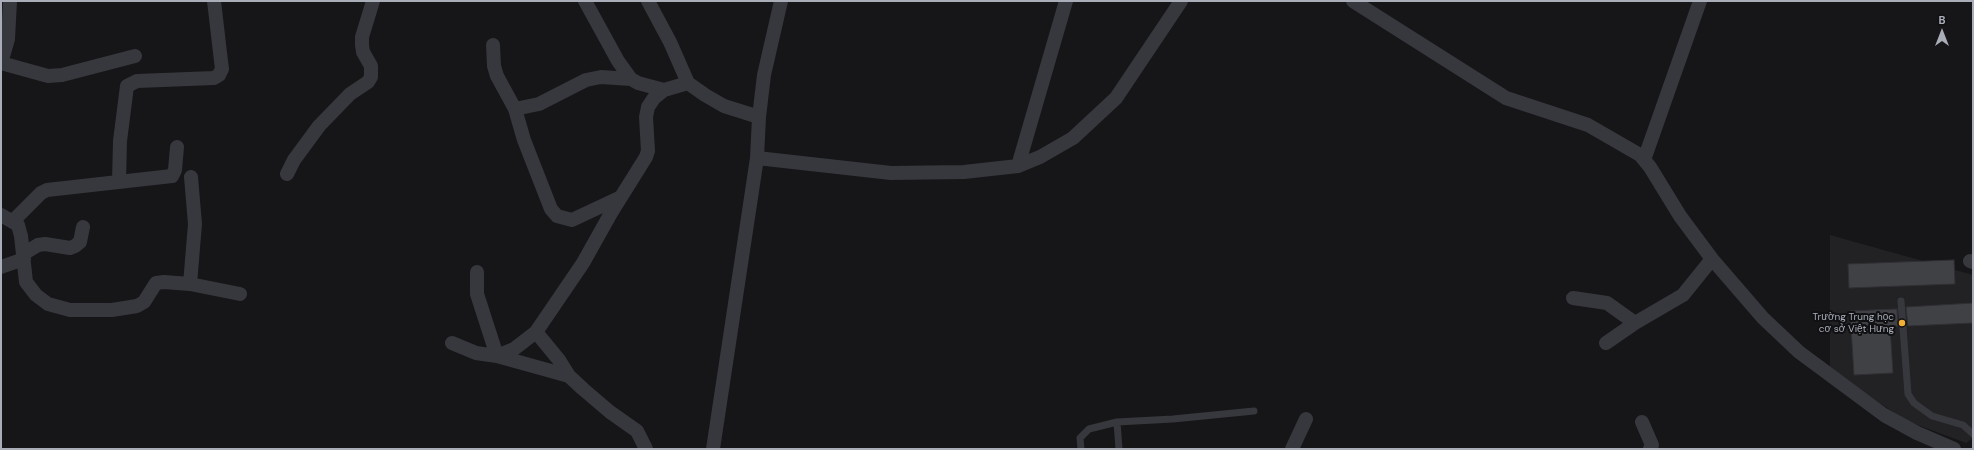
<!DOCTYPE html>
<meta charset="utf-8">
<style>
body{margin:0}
#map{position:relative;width:1974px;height:450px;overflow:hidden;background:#161618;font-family:"DM Sans",sans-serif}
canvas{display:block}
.frame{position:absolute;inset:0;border:2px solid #a8adb8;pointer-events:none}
.north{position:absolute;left:1922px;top:12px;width:40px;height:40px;-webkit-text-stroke:3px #111113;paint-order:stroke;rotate:0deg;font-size:11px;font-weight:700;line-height:16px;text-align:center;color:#a8adb8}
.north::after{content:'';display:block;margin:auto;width:14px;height:18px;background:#a8adb8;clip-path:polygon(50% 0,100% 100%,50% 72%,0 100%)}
</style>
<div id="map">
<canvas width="1974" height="450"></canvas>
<div class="frame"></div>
<div class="north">B</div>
</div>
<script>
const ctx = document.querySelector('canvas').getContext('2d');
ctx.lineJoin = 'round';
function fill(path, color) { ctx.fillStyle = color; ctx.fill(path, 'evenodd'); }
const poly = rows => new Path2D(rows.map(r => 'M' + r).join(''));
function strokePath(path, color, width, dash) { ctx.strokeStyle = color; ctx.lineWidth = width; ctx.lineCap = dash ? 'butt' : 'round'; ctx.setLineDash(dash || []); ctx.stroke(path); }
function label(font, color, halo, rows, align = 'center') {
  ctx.font = font + ' "DM Sans",sans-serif'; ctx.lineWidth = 4; ctx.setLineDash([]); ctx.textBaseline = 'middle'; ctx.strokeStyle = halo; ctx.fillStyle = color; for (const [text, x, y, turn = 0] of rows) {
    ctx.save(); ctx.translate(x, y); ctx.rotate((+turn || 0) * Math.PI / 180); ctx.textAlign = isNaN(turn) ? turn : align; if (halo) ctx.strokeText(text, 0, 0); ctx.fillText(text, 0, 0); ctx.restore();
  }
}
const built = poly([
 [1830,235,1973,275,1973,438,1966,443,1907,421,1830,370]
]);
const building = poly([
 [1954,260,1955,284,1849,288,1848,264,1954,260],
 [1973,303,1973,323,1908,326,1906,307,1973,303],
 [1897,309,1898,326,1890,327,1893,373,1854,375,1850,311,1897,309]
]);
const service = poly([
 [1901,301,1908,394,1914,403,1932,416,1963,425,1973,434],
 [1081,449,1080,438,1089,429,1117,422],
 [1119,449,1117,422,1173,419,1254,411]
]);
const minor = poly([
 [585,1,618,61,631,79,638,83,664,90],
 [648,1,670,42,688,83,705,95,724,106,759,117],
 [1353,1,1506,98,1588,125,1640,155,1650,167,1680,216,1712,259,1763,318,1799,352,1884,415,1917,433,1954,449],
 [493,45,494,66,497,76,515,109,524,140,551,209,557,216,572,220,621,197],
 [1,63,48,76,62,75,135,56],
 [1,63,8,39,10,1],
 [515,109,539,104,586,80,601,77,631,79],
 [757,158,891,173,964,172,1018,166,1040,157,1073,138,1116,98,1181,1],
 [1644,160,1700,1],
 [1018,166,1066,1],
 [287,174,294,160,319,126,350,94,368,82,371,77,371,66,363,52,362,45,362,37,373,1],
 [119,182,120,141,127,86,137,81,214,78,219,75,222,69,221,61,214,1],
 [1,215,18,225,21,236,26,282,36,295,48,304,70,310,112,310,137,306,144,302,156,283,164,282,190,284,240,294],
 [13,221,41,193,47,190,172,176,175,170,177,147],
 [23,254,38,245,45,244,70,248,75,246,80,242,83,227],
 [1970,261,1973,262],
 [1,267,24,259],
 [477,272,477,294,497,356,569,376],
 [190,284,195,224,191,177],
 [1573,298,1607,303,1635,323],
 [536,332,559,360,569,376,583,389,610,412,637,431,646,449],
 [452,343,476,353,497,356,514,349,536,332,583,263,611,213,646,157,648,151,646,117,648,107,654,98,664,90,688,83],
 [1606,343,1635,323,1683,295,1712,259],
 [1642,422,1652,445,1650,449],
 [713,449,757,158,759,117,764,75,781,1],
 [1292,449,1306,419]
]);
const markers = [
 [1902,323,4,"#f2b134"]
];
const poiNames = [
 ["Trường Trung học",1894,317],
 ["cơ sở Việt Hưng",1894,329]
];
fill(built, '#222225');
fill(building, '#404145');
strokePath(building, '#303034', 1);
strokePath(service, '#37383d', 7);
strokePath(minor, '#37383d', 14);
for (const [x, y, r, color] of markers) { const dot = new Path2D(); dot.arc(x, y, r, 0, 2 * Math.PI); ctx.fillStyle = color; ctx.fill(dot); strokePath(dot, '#111113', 1.5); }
label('10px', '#a8adb8', '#111113', poiNames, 'right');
</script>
